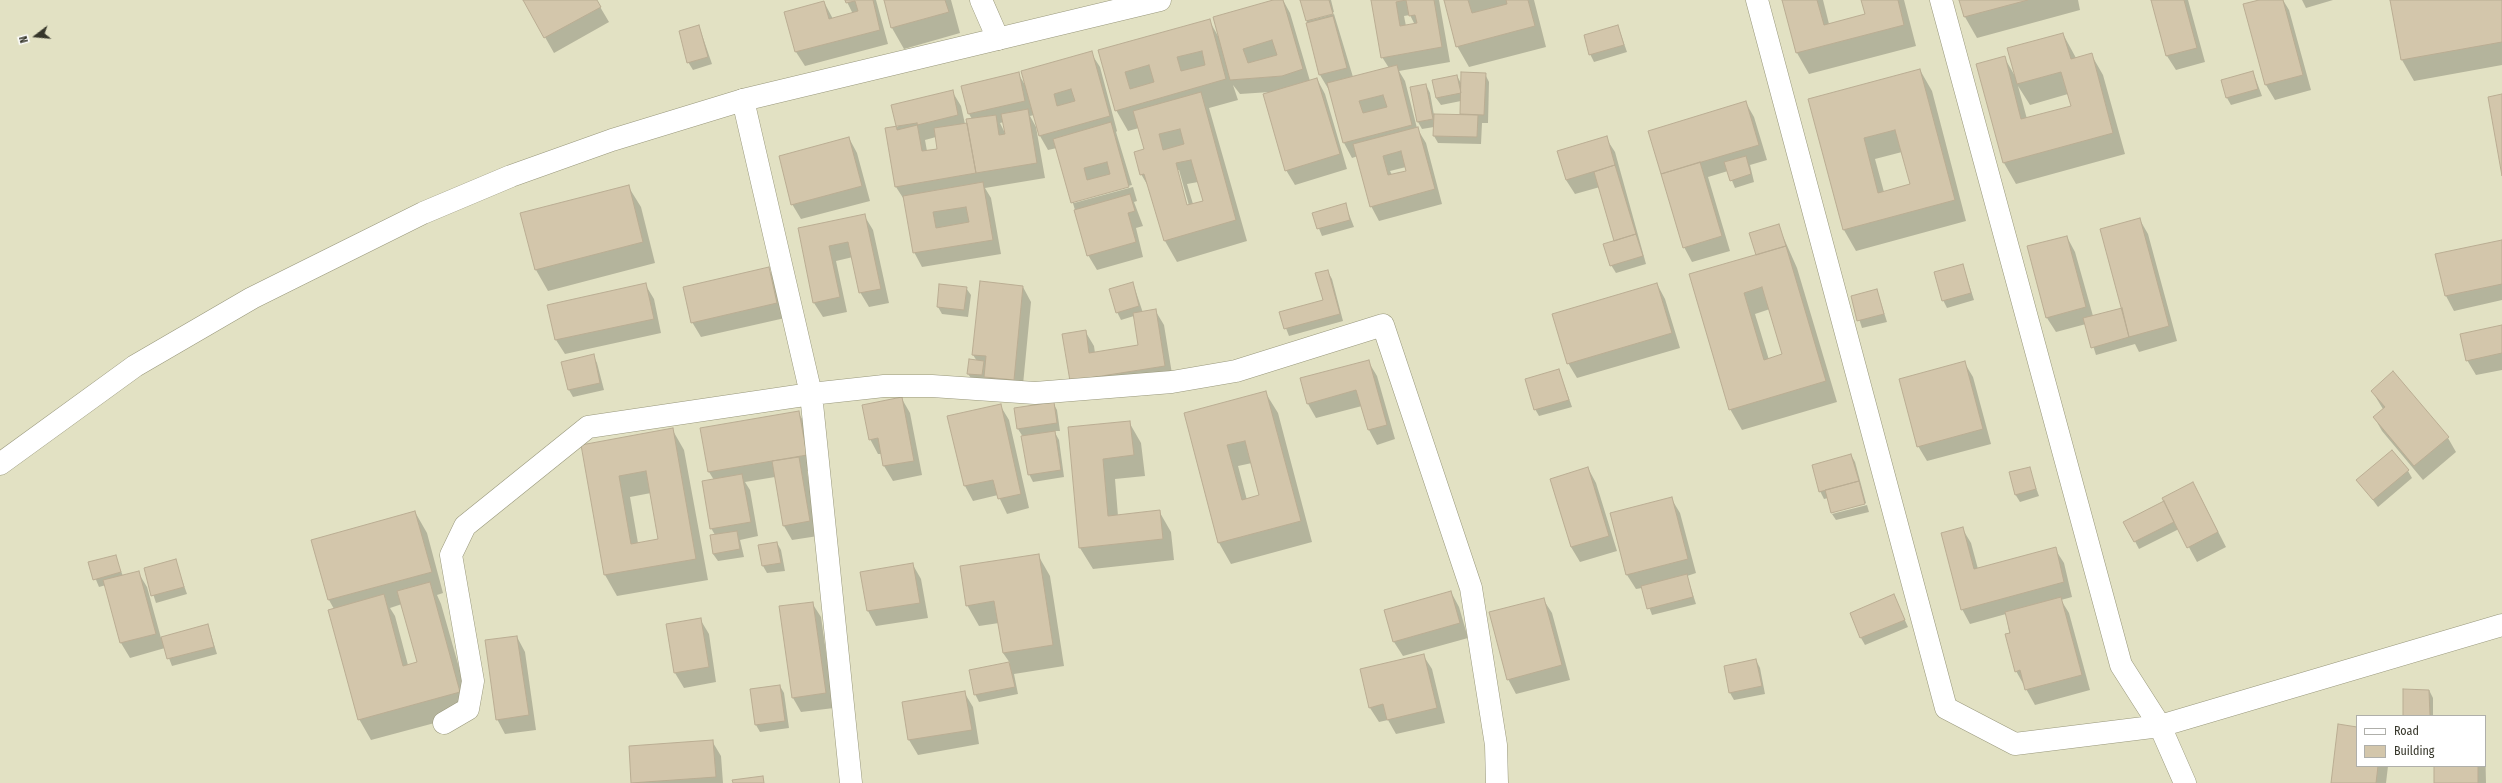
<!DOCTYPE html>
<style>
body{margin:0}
#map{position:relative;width:2502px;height:783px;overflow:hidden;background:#e2e1c3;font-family:"Fira Sans Condensed",sans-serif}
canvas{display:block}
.legend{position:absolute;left:2356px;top:715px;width:130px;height:52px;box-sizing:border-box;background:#fff;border:1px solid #afafaa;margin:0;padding:5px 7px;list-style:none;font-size:12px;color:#36362a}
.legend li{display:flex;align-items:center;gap:8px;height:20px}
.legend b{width:20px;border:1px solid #afafaa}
.north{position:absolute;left:16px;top:16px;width:40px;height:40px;-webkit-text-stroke:3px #fff;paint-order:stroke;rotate:254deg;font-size:11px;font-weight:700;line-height:16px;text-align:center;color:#36362a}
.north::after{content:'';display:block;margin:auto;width:14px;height:18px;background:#36362a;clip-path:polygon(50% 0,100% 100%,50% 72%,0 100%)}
</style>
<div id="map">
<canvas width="2502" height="783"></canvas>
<ul class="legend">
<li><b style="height:5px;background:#fff"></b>Road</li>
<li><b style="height:11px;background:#d3c6ab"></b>Building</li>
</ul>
<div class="north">N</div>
</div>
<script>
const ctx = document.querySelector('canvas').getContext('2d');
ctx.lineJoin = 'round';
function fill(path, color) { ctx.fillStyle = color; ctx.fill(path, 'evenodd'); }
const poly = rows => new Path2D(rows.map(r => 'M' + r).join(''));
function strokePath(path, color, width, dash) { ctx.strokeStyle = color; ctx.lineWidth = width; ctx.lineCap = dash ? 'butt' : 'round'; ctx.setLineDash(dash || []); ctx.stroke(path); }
const shadow = poly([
 [524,0,596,0,609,22,554,53],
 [846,0,876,0,888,44,805,66,796,52,786,13,824,2,833,19,853,14],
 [885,0,951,0,960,33,904,49,892,28],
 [1277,0,1283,0,1290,13,1310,81,1317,79,1325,94,1347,169,1295,185,1286,170,1270,92,1240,94,1233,85,1238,100,1209,108,1247,241,1177,262,1165,241,1151,191,1141,174,1145,150,1139,128,1128,131,1116,110,1099,51,1209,20,1218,36],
 [1177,170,1179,170,1190,209,1188,210],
 [1198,182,1204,201,1193,204,1187,184],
 [1301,0,1331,0,1334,12,1307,21],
 [1372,0,1439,0,1450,62,1399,71,1405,81,1417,128,1426,143,1442,204,1379,221,1371,206,1358,156,1352,158,1344,143,1329,90,1320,75,1307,24,1307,21,1334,14,1353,77,1389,68,1382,57],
 [1410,15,1415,25,1406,26,1404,16],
 [1406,167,1407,171,1392,175,1390,171],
 [1445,0,1534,0,1546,47,1469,67,1457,46],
 [1783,0,1823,0,1829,24,1866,14,1862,0,1904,0,1916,46,1809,74,1797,53],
 [1960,0,2078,0,2080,10,1977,38,1965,17],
 [2152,0,2188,0,2205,62,2176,70,2167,56],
 [2263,0,2283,0,2289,10,2311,90,2275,100,2266,85,2245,5],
 [2302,0,2333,0,2306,8],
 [2391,0,2502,0,2502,65,2414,81,2402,60],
 [699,26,712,64,693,70,688,62],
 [1618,26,1627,52,1594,62,1590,54],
 [2063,34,2076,58,2091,54,2103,75,2125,154,2016,184,2004,163,2004,57,2015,76],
 [2018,86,2030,105,2068,94,2072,107,2027,119],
 [1091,53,1100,67,1117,131,1116,132,1132,185,1074,201,1074,203,1133,187,1137,201,1134,202,1143,226,1136,228,1143,257,1097,270,1088,255,1057,148,1048,150,1040,136,1034,115,1030,116,1036,127,1045,178,985,188,991,198,1001,254,922,267,914,252,905,201,896,187,897,127,952,91,961,106,965,124,968,124,972,119,969,114,1018,73,1025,85],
 [1004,122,1005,133,1000,123],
 [936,137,938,149,927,151,925,140],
 [1920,70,1932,91,1966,221,1856,251,1844,230,1809,100],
 [1902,152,1911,185,1884,192,1875,159],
 [2253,72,2262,96,2231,105,2227,98],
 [1485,74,1489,82,1488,123,1482,123,1481,144,1438,143,1434,136,1434,127,1422,129,1418,122,1411,88,1426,85,1430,93,1434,115,1461,115,1461,101,1441,105,1436,98,1457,76,1462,85],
 [1746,103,1754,117,1767,160,1750,165,1754,182,1735,188,1728,171,1708,177,1730,251,1692,262,1684,247,1649,131],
 [849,138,857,153,870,201,801,219,792,204],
 [1606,138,1615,152,1646,264,1616,273,1611,265,1616,241,1600,187,1575,194,1566,180],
 [628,186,641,207,655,263,548,291,536,270],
 [1345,204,1354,227,1322,236,1313,214],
 [864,215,873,230,889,303,869,307,860,292,853,257,836,261,847,312,823,317,814,303,799,229],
 [2140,220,2148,234,2177,341,2139,352,2135,344,2096,355,2086,324,2056,332,2047,318,2067,237,2075,252,2093,316,2123,308],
 [1778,225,1797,268,1837,402,1742,430,1730,409,1690,275,1757,255],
 [1770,309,1784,355,1769,360,1755,314],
 [2502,241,2502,300,2454,311,2446,296],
 [1963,265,1974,300,1947,308,1943,300],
 [768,268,777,283,785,318,701,337,692,322],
 [1328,272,1332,279,1343,321,1289,336,1280,313,1324,301],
 [1133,283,1143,313,1155,310,1164,325,1173,380,1080,396,1085,331,1094,346,1095,353,1139,345,1134,316,1121,320,1117,312],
 [645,284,654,299,661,333,565,354,556,340],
 [1657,284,1665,299,1680,348,1577,378,1568,363],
 [1023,287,1031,302,1022,395,973,381,968,374,977,361,973,355],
 [966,288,971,295,968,317,942,314,938,307],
 [1877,290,1887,322,1862,328,1852,297],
 [2502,326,2502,370,2476,375,2467,360],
 [593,355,597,363,604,390,573,397,569,390],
 [1368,361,1377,376,1395,439,1377,445,1369,430,1362,406,1316,418,1308,404],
 [1964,362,1973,377,1991,444,1927,461,1918,446],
 [1559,370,1572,407,1539,416,1535,409],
 [2372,391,2448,438,2456,452,2423,480,2382,431,2374,417,2383,409],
 [1265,392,1278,413,1312,542,1231,564,1219,543,1185,414],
 [1252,463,1261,496,1247,500,1238,466],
 [902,399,910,413,922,475,893,481,884,466,882,454,878,454,870,439],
 [1053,403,1057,410,1060,431,1054,431,1059,440,1064,477,1033,482,1029,474,1023,437,1018,429],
 [1000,405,1009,420,1029,508,1007,514,998,495,973,501,965,486,949,417],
 [798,412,807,427,814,470,807,471,818,536,792,540,784,526,775,477,745,482,750,490,758,536,740,540,744,557,718,561,713,554,715,535,711,528,714,480,709,472,702,429],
 [1129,422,1141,443,1145,476,1115,479,1118,516,1159,511,1171,532,1174,560,1093,569,1080,548,1069,428],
 [672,429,684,450,708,580,617,596,605,575,582,446],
 [651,493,659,540,638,543,630,497],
 [1851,455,1855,462,1866,503,1832,512,1832,514,1828,498,1824,499,1820,491],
 [1588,468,1596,483,1617,551,1580,562,1571,547,1551,480],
 [2029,468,2039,496,2020,502,2015,494],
 [2408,471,2412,478,2378,507,2358,480],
 [1671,498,1680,513,1696,573,1687,576,1696,604,1652,615,1642,588,1636,589,1627,575,1611,514],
 [2201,498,2226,547,2197,562,2179,529,2139,549,2125,522],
 [1867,505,1869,512,1836,520,1832,514],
 [415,512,427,533,443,593,437,595,441,604,472,713,371,740,359,719,334,609,329,600,313,540],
 [402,604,418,663,408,665,395,616,390,608],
 [1962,528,1971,543,1978,569,2055,549,2064,563,2072,597,2061,600,2069,613,2090,690,2035,705,2016,671,2006,614,1970,624,1962,609],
 [777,543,781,550,785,571,767,573,763,566,759,546],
 [1038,555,1050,576,1064,666,1014,674,1018,694,979,702,975,694,970,671,1010,663,1003,653,999,623,979,626,967,605],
 [115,556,123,576,138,572,147,587,161,638,208,625,217,654,172,666,165,648,130,658,121,643,106,585,99,587,89,563],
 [175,560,187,594,156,603,145,569],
 [913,565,921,579,928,618,876,626,868,611,862,573],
 [1451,592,1459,607,1468,638,1403,656,1394,642],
 [1894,596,1908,627,1865,645,1861,638],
 [1543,599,1552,613,1570,680,1516,694,1508,679],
 [812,603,821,617,834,708,801,712,793,698],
 [700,619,709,634,716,682,684,688,675,673,667,625],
 [517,637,525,652,536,730,505,734,497,719],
 [1423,655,1432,669,1445,723,1396,734,1388,720,1379,722,1370,708],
 [1756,660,1760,668,1765,694,1734,700,1730,693,1725,667],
 [780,686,784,693,789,728,760,732,756,725,751,689],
 [2429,690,2433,698,2433,716,2404,716],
 [964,692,973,707,979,744,918,755,909,740,903,703],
 [2357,728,2357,766,2388,766,2386,783,2332,783],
 [712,741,721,756,723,783,632,783,630,747],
 [2485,742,2486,783,2435,783,2435,766,2485,766]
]);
const building = poly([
 [523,0,597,0,601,7,544,38,523,0],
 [845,0,873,0,880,30,795,52,784,12,824,1,829,19,858,11,855,1,846,3,845,0],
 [884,0,945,0,949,12,891,28,884,0],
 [1273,0,1283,0,1303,69,1282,76,1230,80,1213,17,1273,0],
 [1272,40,1277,55,1248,63,1243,49,1272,40],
 [1300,0,1329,0,1333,14,1306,21,1300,0],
 [1371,0,1434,0,1442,47,1381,58,1371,0],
 [1406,0,1409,16,1415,15,1417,23,1400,26,1396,2,1406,0],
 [1444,0,1468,0,1472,13,1507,4,1506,0,1528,0,1535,26,1456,47,1444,0],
 [1782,0,1817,0,1824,25,1865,14,1861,0,1898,0,1904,25,1796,53,1782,0],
 [1959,0,2028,0,1964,17,1959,0],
 [2151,0,2184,0,2197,48,2166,56,2151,0],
 [2259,0,2283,0,2303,75,2265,85,2243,4,2259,0],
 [2390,0,2502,0,2502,42,2401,60,2390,0],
 [1333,16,1347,68,1319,75,1306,23,1333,16],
 [1210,19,1226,79,1115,111,1098,50,1210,19],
 [1202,51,1205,65,1181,71,1177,57,1202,51],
 [1149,65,1154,82,1130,89,1125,72,1149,65],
 [699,25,708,57,687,63,679,31,699,25],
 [1618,25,1624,45,1589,55,1584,35,1618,25],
 [2063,33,2071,59,2092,53,2113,133,2003,163,1976,64,2005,56,2021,119,2071,106,2061,72,2017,84,2007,48,2063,33],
 [1092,51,1110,116,1039,136,1021,71,1092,51],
 [1071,89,1075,101,1057,106,1054,94,1071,89],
 [1397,65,1412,125,1343,143,1327,83,1397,65],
 [1383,95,1387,107,1363,113,1359,101,1383,95],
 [1920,69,1955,200,1843,230,1808,99,1920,69],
 [1895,130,1910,184,1878,193,1864,138,1895,130],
 [2253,71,2258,89,2226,98,2221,80,2253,71],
 [1019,72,1025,101,968,114,961,86,1019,72],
 [1461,72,1486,73,1484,115,1460,114,1461,72],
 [1457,75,1461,93,1436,98,1432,80,1457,75],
 [1317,78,1340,154,1285,171,1263,94,1317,78],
 [1426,84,1433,119,1417,122,1410,87,1426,84],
 [953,90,958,115,897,130,891,105,953,90],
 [1201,92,1236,220,1164,241,1144,174,1140,175,1134,152,1144,149,1133,111,1201,92],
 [1180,129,1184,144,1163,150,1159,134,1180,129],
 [1191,160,1203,201,1187,205,1176,163,1191,160],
 [2502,94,2502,176,2488,97,2502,94],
 [1746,101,1759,145,1661,174,1648,131,1746,101],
 [1028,109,1037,163,976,173,966,119,996,115,999,135,1005,134,1001,114,1028,109],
 [1434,114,1478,115,1477,137,1433,136,1434,114],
 [1111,122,1129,187,1071,203,1053,139,1111,122],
 [1107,162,1110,174,1087,180,1084,168,1107,162],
 [917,123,922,151,937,149,934,128,967,123,976,173,895,187,885,128,917,123],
 [1418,127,1435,189,1370,207,1353,144,1418,127],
 [1401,151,1406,171,1388,175,1383,156,1401,151],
 [1607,136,1615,165,1566,180,1557,151,1607,136],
 [849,137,862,186,791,205,779,156,849,137],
 [1746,156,1751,174,1730,181,1724,162,1746,156],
 [1700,162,1722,236,1683,248,1661,174,1700,162],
 [1615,165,1636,234,1614,241,1594,172,1615,165],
 [983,182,993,240,913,253,903,196,983,182],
 [966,207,969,222,936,228,933,212,966,207],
 [629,185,643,242,535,270,520,213,629,185],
 [1130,194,1135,211,1128,213,1136,242,1087,256,1074,210,1130,194],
 [1346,203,1350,220,1317,229,1312,213,1346,203],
 [865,214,881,289,859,293,848,242,829,246,840,297,813,303,798,228,865,214],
 [2140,218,2169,326,2129,337,2100,229,2140,218],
 [1779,224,1786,246,1756,255,1749,233,1779,224],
 [1636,234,1643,256,1610,266,1603,244,1636,234],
 [2067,236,2086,307,2046,318,2027,246,2067,236],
 [2502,240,2502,284,2445,296,2435,254,2502,240],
 [1786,246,1826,381,1729,410,1689,274,1786,246],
 [1762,287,1782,354,1764,360,1744,293,1762,287],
 [1963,264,1971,293,1942,301,1934,272,1963,264],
 [769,267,777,303,691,323,683,287,769,267],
 [1328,270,1340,314,1284,329,1279,312,1323,300,1315,273,1328,270],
 [980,281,1023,286,1014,380,984,377,986,356,972,355,980,281],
 [1133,282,1139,306,1116,313,1109,289,1133,282],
 [646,283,654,319,555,340,547,305,646,283],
 [1657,283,1672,333,1567,364,1552,314,1657,283],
 [939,284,967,287,964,310,937,307,939,284],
 [1877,289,1884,314,1857,321,1851,296,1877,289],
 [2122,308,2129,337,2091,348,2083,318,2122,308],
 [1156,309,1165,366,1070,381,1062,334,1086,330,1089,353,1138,345,1133,313,1156,309],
 [2502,325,2502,353,2466,361,2460,334,2502,325],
 [594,354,600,383,568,390,561,362,594,354],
 [969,359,984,361,982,375,967,374,969,359],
 [1369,360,1387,425,1368,430,1356,390,1307,404,1300,378,1369,360],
 [1965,361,1983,429,1917,447,1899,379,1965,361],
 [1559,369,1569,400,1534,410,1525,379,1559,369],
 [2393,371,2449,437,2414,466,2373,417,2385,407,2371,391,2393,371],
 [1266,391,1301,521,1218,543,1184,413,1266,391],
 [1245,441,1259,495,1242,500,1227,445,1245,441],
 [902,397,914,461,883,466,878,438,869,440,862,405,902,397],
 [1054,402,1057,423,1017,429,1014,408,1054,402],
 [1001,404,1021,494,998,499,993,480,964,486,947,416,1001,404],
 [799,411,807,455,708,472,700,428,799,411],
 [1130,421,1134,455,1103,459,1108,516,1160,510,1163,539,1079,548,1068,427,1130,421],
 [673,428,696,559,604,575,581,445,673,428],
 [646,471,658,539,631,544,619,476,646,471],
 [1055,431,1061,470,1028,475,1021,436,1055,431],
 [2392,450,2409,470,2373,500,2356,480,2392,450],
 [1851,454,1859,481,1819,492,1812,465,1851,454],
 [799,457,810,521,783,526,772,461,799,457],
 [1588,467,1609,536,1571,547,1550,479,1588,467],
 [2030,467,2036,489,2015,495,2009,472,2030,467],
 [742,474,751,522,710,529,702,481,742,474],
 [1859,481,1865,504,1831,513,1825,490,1859,481],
 [2193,482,2218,532,2187,548,2162,498,2193,482],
 [1672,497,1688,559,1626,575,1610,513,1672,497],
 [2164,501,2174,522,2134,542,2123,522,2164,501],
 [415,511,432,572,328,600,311,540,415,511],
 [1963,527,1974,569,2056,547,2064,582,1961,610,1941,533,1963,527],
 [737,531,740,549,713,554,710,535,737,531],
 [777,542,781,563,762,566,758,545,777,542],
 [1039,554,1053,645,1003,653,994,601,966,606,960,566,1039,554],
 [116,555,121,572,93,580,88,562,116,555],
 [176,559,184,587,151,596,144,568,176,559],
 [913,563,920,603,867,611,860,572,913,563],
 [139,571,156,634,120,643,103,580,139,571],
 [1687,574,1693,597,1647,609,1641,586,1687,574],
 [430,582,460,692,358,720,328,610,384,594,403,666,417,662,397,591,430,582],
 [1451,591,1460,623,1393,642,1384,610,1451,591],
 [1894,594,1905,620,1860,638,1850,613,1894,594],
 [2061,597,2082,675,2025,690,2020,670,2015,672,2005,634,2010,633,2005,612,2061,597],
 [1544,598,1562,665,1507,680,1489,612,1544,598],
 [813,602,826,693,792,698,779,606,813,602],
 [701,618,709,667,674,673,666,624,701,618],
 [208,624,214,647,167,659,161,637,208,624],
 [517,636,529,715,496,720,485,640,517,636],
 [1424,654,1437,708,1387,720,1383,704,1369,708,1360,669,1424,654],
 [1756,659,1762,686,1729,693,1724,666,1756,659],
 [1009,662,1015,687,974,695,969,670,1009,662],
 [780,685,785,721,755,725,750,689,780,685],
 [2403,689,2429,690,2430,716,2403,716,2403,689],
 [965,691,972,730,908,740,902,702,965,691],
 [2338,724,2357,727,2357,766,2378,766,2376,783,2331,783,2338,724],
 [713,740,716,777,631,783,629,746,713,740],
 [2434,766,2478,766,2478,783,2434,783,2434,766],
 [763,776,764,783,733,783,732,780,763,776]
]);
const minor = poly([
 [981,0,998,39],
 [1757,0,1946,708,2015,744,2160,726,2185,783],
 [1941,0,2121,665,2160,726,2502,625],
 [743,100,811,394,851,783],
 [444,723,468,709,473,681,451,555,465,526,588,427,811,394,884,386,932,386,1035,393,1172,382,1236,371,1383,325,1471,588,1496,745,1497,783]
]);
const tertiary = poly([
 [0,464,135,366,252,298,423,213,511,176,612,140,743,100,1160,0]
]);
fill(shadow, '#0003');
fill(building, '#d3c6ab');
strokePath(building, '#baad93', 1);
strokePath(minor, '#98977b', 23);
strokePath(tertiary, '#98977b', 23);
strokePath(minor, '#fff', 22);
strokePath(tertiary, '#fff', 22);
</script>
